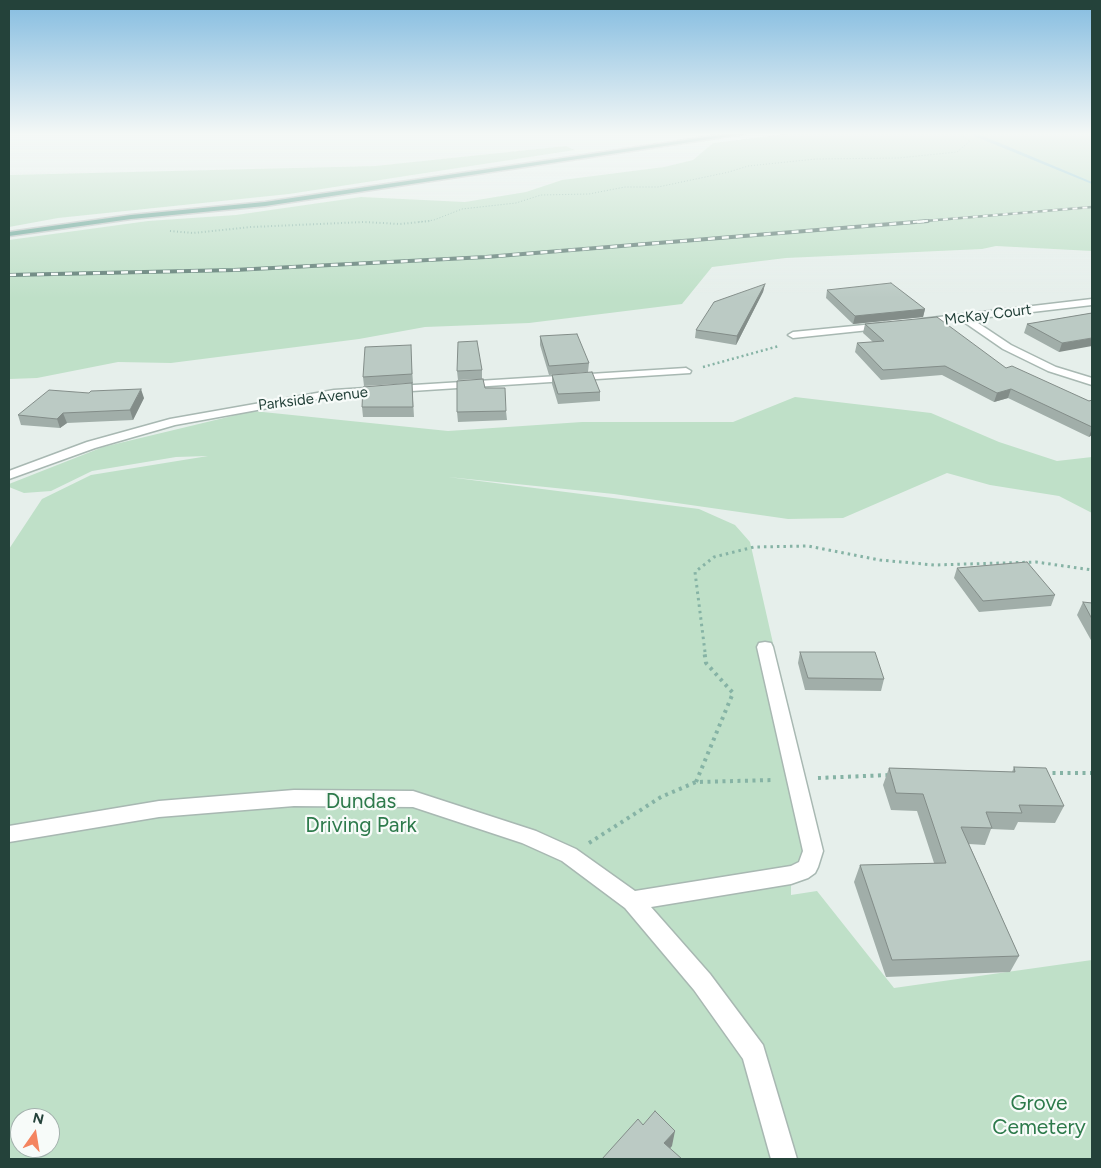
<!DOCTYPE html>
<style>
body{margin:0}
#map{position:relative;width:1101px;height:1168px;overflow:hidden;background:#e6efeb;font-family:Figtree,sans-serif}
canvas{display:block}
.frame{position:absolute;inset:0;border:10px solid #24423a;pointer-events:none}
.north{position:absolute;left:10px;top:1108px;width:50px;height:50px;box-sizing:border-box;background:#f7fbf9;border:1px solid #a3b1ad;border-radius:50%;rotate:13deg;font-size:14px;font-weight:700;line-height:20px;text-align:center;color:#24423a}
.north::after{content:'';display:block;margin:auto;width:18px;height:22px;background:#f4845f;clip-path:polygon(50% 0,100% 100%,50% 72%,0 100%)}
</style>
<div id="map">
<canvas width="1101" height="1168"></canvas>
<div class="frame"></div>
<div class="north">N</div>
</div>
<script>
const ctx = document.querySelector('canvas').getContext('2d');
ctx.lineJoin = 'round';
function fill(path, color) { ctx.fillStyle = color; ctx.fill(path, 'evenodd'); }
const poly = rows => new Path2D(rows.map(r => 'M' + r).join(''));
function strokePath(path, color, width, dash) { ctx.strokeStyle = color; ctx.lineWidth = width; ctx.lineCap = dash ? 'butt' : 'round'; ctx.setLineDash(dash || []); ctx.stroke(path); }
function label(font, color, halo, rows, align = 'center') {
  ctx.font = font + ' Figtree,sans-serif'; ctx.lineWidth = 4.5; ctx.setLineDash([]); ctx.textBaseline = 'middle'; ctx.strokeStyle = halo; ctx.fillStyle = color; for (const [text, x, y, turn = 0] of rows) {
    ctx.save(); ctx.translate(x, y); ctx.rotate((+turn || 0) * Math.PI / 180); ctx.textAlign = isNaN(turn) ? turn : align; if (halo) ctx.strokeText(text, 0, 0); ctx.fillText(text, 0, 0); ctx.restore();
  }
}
const green = poly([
 [787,134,1092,134,1092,251,996,246,982,249,786,258,712,267,682,304,529,323,425,327,359,339,171,363,118,362,37,378,9,379,9,240,148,221,236,215,361,197,465,202,526,192,562,180,664,167,693,160,713,143],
 [566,146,575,150,289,194,58,218,9,227,9,175,375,166],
 [795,397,931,413,999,442,1057,461,1092,457,1092,513,1059,496,990,485,947,473,843,518,788,519,614,494,448,477,699,509,735,525,750,542,820,850,791,879,791,895,817,891,894,988,1092,960,1092,1159,9,1159,9,549,42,499,91,475,208,456,176,457,92,471,51,491,24,493,9,487,9,484,103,447,253,411,448,431,582,422,733,422],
 [20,1118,50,1118,50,1148,20,1148]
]);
const stream = poly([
 [976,134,988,138,1092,182,1092,184,969,134,976,134]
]);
const pathFar4 = poly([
 [419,222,434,220,462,209,516,203,541,195,589,194,625,187,658,187,729,172,748,166,816,159,898,158,957,152,970,141,959,134]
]);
const pathFar3 = poly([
 [170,231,193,233,251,227,364,222,400,224,430,221]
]);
const pathFar2 = poly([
 [703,367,779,346]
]);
const pathFar1 = poly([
 [705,652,695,572,714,557,754,547,808,546,880,560,934,565,1036,562,1092,570]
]);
const path = poly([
 [1045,773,1092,773],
 [818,778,889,775],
 [696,782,733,693,706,663,704,650],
 [589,843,661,797,696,782,774,780]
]);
const minor = poly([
 [1092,299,1092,305,972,319,1011,345,1056,367,1092,378,1092,385,1048,371,1003,349,961,320,922,325,917,322,922,319,1092,299],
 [884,323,888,324,888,328,793,338,788,335,793,332,884,323],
 [686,368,691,371,690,373,334,396,175,425,95,448,9,479,9,471,87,442,170,419,334,390,686,368],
 [765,642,771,643,773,647,823,851,818,867,815,873,808,878,791,884,651,907,710,974,763,1045,797,1159,771,1159,743,1059,694,990,625,908,562,861,522,843,413,807,294,806,159,817,9,842,9,826,159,801,294,790,413,791,536,831,576,849,635,891,791,866,799,862,803,851,757,647,759,643,765,642]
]);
const major = poly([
 [726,134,744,134,265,206,131,219,9,236,9,232,131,215,265,202,726,134]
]);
const railFar1 = poly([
 [913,222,1092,207]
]);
const rail = poly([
 [9,275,234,270,486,257,928,221]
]);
const wall = poly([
 [765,284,763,292,736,345,695,338,696,330],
 [827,290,925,309,923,317,853,324,826,298],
 [1092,313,1059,352,1024,333,1027,324],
 [865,324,1006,368,1089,401,1092,400,1092,435,1089,437,1008,398,994,402,942,375,881,380,855,352,857,343,873,342,863,333],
 [540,336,589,363,588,372,549,375,540,345],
 [411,354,413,383,364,386,363,377],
 [482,370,482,379,458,380,457,371],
 [552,375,600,392,600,401,558,404,552,384],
 [412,383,414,417,363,417,362,407],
 [485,388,506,411,507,420,458,422,457,412],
 [89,393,144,398,133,420,67,423,60,428,21,425,18,415],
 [957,568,1055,595,1051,606,979,612,954,578],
 [1083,602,1092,603,1092,642,1077,615],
 [800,652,884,679,881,691,805,690,798,663],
 [1014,767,1064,806,1055,823,1018,822,1014,830,991,829,985,845,969,844,1019,956,1010,972,886,977,854,882,860,865,934,863,917,811,891,810,883,785,889,768,1012,772]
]);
const shadedWall = poly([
 [765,284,763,292,736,345,737,336],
 [925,309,923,317,853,324,855,316],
 [1092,338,1092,346,1059,352,1062,343],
 [141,389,144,398,133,420,130,410],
 [1011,389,1008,398,994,402,997,393],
 [63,413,67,423,60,428,57,419],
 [1092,428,1092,435,1089,437],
 [675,1131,672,1146,662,1158,664,1143]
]);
const building = poly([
 [891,283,925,309,855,316,827,290,891,283],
 [765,284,737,336,696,330,714,302,765,284],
 [1092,313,1092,338,1062,343,1027,324,1092,313],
 [937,317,1006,368,1012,366,1089,401,1092,400,1092,427,1011,389,997,393,945,366,883,370,857,343,884,341,865,324,937,317],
 [577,334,589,363,549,366,540,336,577,334],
 [477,341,482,370,457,371,458,342,477,341],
 [411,345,412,374,363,377,365,347,411,345],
 [592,372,600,392,558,394,552,375,592,372],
 [483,379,485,388,505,388,506,411,457,412,457,381,483,379],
 [412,383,413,407,362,407,363,387,412,383],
 [141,389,130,410,63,413,57,419,18,415,49,390,89,393,91,391,141,389],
 [1027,562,1055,595,983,601,957,568,1027,562],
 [1083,602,1092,603,1092,619,1083,602],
 [800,652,875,652,884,679,808,678,800,652],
 [1014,767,1046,768,1064,806,1019,805,1022,813,986,812,992,828,961,827,1019,956,892,960,860,865,946,863,923,794,896,793,889,768,1015,772,1014,767],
 [655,1111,675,1131,664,1143,682,1159,602,1159,638,1119,643,1125,655,1111]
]);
const farStreetnames = [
 ["McKay Court",988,315,-7],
 ["Parkside Avenue",313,399,-7]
];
const nearParknames = [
 ["Dundas",361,802],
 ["Driving Park",361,826],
 ["Grove",1039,1104],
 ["Cemetery",1039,1128]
];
fill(green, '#bfe0c8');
fill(stream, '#8ec9d4');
strokePath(minor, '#a8b8b2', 3);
strokePath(major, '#c2cac8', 3);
strokePath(pathFar4, '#86b3a5', 1, [1, 2]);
strokePath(pathFar3, '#86b3a5', 2, [1, 2.5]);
strokePath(pathFar2, '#86b3a5', 2.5, [2, 3]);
strokePath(pathFar1, '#86b3a5', 3, [2.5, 4]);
strokePath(path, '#86b3a5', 4, [3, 4.5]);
fill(minor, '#fff');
fill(major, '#6aa596');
strokePath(railFar1, '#5f7d75', 2.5);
strokePath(rail, '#5f7d75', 4);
strokePath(railFar1, '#f7fbf9', 2, [5]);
strokePath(rail, '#f7fbf9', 2.5, [7]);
fill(wall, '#a1aea9');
fill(shadedWall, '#838d89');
fill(building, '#bbcac4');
strokePath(building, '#838d89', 1);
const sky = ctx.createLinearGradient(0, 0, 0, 298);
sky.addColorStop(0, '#84bce0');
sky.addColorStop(0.45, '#f4f8f6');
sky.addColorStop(1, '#f4f8f600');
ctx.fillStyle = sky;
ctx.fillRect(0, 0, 1101, 298);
label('15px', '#24423a', '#f7fbf9', farStreetnames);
label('21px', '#2d7a4b', '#f7fbf9', nearParknames);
</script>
